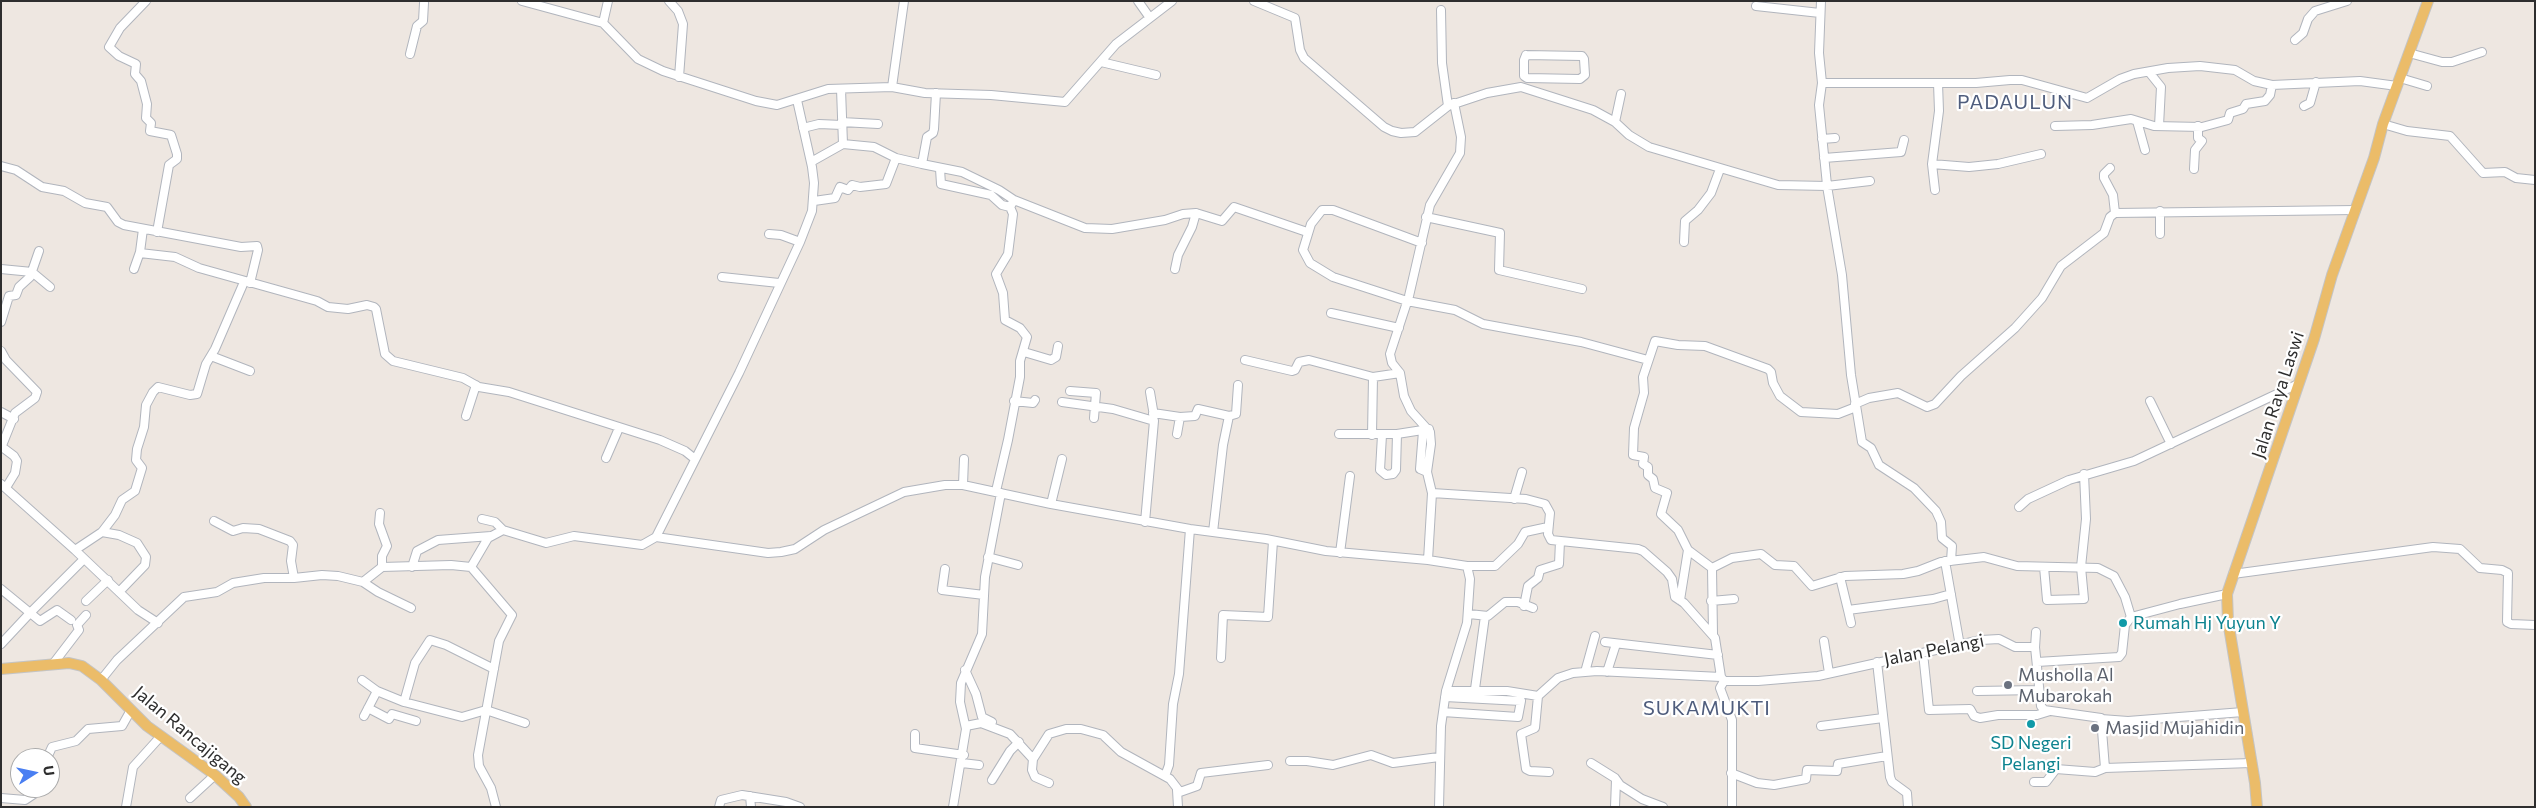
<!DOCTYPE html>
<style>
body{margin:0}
#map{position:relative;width:2536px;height:808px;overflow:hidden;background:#eee7e1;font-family:Commissioner,sans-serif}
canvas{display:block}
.frame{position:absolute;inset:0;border:2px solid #2e2e2e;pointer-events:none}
.north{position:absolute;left:10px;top:748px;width:50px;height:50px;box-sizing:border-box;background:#fff;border:1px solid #ababab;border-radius:50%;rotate:80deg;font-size:14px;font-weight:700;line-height:20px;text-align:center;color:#2e2e2e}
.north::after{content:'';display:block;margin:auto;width:18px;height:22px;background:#4a7ff2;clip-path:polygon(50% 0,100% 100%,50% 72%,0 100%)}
</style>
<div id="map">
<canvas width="2536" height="808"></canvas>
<div class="frame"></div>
<div class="north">U</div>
</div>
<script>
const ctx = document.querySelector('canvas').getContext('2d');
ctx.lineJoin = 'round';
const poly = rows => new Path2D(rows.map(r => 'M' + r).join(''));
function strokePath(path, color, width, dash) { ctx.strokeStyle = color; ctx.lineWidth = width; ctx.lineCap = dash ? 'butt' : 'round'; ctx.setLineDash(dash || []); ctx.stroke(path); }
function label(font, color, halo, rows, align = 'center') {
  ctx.font = font + ' Commissioner,sans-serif'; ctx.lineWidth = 4.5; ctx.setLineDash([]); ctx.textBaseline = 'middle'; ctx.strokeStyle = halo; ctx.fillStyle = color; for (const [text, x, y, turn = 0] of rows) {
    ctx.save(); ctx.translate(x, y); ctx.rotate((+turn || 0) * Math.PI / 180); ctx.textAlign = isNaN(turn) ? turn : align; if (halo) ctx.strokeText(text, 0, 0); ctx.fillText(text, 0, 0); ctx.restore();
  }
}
const minor = poly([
 [146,1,120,28,109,47,119,56,136,64,135,74,141,81,147,104,146,118,151,123,150,131,171,135,177,154,177,159,169,165,157,232],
 [522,1,603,23,638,59,663,71,756,101,777,105,828,89,892,87,925,93,991,95,1065,102,1116,44,1172,1],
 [669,1,678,11,683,24,679,77],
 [1138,1,1150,18],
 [1254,1,1295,18,1300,50,1304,58,1384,127,1392,131,1401,133,1415,132,1448,106,1487,93,1521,87,1593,110,1615,122,1629,135,1649,147,1778,185,1827,186,1870,181],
 [1821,1,1819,53,1822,83,1819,105,1827,185],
 [1756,6,1820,13],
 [1441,10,1442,63,1448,106],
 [603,23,608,1],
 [2295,40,2303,33,2308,19,2315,11,2347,1],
 [2409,53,2442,62,2452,62,2482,52],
 [410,54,417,26,423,21,424,3],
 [1526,55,1582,56,1584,59,1585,75,1580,79,1527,78,1524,76,1524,60,1526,55],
 [1101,62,1156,75],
 [2149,72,2161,87,2159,126],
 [2400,78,2427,86],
 [1822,83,1976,83,2010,80,2022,80,2087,98,2120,79,2134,74,2168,68,2200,66,2235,70,2254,81,2272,85,2360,81,2397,86],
 [892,87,904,1],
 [2304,106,2310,103,2316,82],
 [2137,121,2145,150],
 [842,122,878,124],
 [1615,122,1621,94],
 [2383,124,2407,131,2450,136,2483,173,2505,172,2516,178,2535,180],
 [2055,126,2092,125,2131,119,2154,126,2202,127,2228,120,2230,113,2243,109,2246,104,2265,101,2270,95,2272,85],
 [803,128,819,124,842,125],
 [1822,139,1835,138],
 [843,144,874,147,896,158],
 [1824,158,1901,152,1904,140],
 [811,162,843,144,841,89],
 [922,164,962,172,999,190,1014,200,1085,228,1112,229,1165,220,1183,214,1196,213,1192,227,1178,255,1175,269],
 [1932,164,1969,167,1998,164,2041,154],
 [1,166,16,170,42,187,64,191,85,203,107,207,118,222,124,225,241,247,257,246,258,250,250,283],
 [2110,168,2104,174,2104,178,2113,195,2115,213],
 [940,169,941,184,991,195,1002,205,1010,207],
 [2194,169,2195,150,2202,141,2198,138,2198,126],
 [1827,186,1842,275,1851,375,1862,442,1871,448,1879,465,1914,488,1936,511,1941,522,1942,538,1952,546,1951,561],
 [1935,190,1932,164,1939,111,1938,83],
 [814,201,835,198,840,187,848,190,852,185,860,187,886,184,896,158,922,164,927,137,933,133,934,129,936,93],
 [2160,211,2160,234],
 [1196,213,1222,221,1234,207,1307,232],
 [1426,217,1500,233,1499,270,1582,289],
 [769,234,781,235,800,242],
 [1684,242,1685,221,1698,210,1711,193,1720,169],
 [1422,243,1333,210,1322,210,1311,224,1303,250,1310,263,1333,277,1407,301,1455,310,1483,324,1581,342,1648,360],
 [140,253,175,257,199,268,317,301,328,307,348,309,367,305,374,307,376,309,385,354,393,361,463,378,479,387,509,392,660,440,685,451,695,459],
 [1,269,32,272,50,287],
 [134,269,140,252,143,229],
 [722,277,779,283],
 [1331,313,1399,328],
 [1,322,9,296,16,295,19,287,30,277,39,251],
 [1,351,6,360,37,392,35,398,15,413,1,448],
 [1024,352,1051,360,1056,357,1058,346],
 [211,356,250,371],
 [1245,360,1292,371,1295,370,1299,362,1309,360,1373,377,1400,373],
 [1070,391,1096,393,1094,418],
 [1150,392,1154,416],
 [1014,401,1033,403,1035,400],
 [2150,401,2171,444],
 [1062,402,1113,409,1154,421,1145,522],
 [1855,404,1869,398,1898,393,1927,407,1935,404,1961,376,2015,328,2042,298,2061,266,2104,233,2110,217,2115,213,2356,210],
 [1856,407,1838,414,1801,412,1780,396,1773,383,1771,372,1768,369,1705,346,1678,345,1655,341,1643,377,1644,393,1634,428,1633,455,1644,457,1643,464,1648,467,1648,475,1653,479,1655,488,1667,493,1661,514,1678,530,1688,550,1712,568,1732,558,1761,554,1775,565,1794,566,1812,586,1845,576,1903,574,1918,571,1941,562,1984,557,2017,566,2098,568,2114,576,2125,597,2131,617,2180,604,2227,594],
 [1,412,14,419],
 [1153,413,1180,417,1177,434],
 [466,416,476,385],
 [1229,416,1236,414,1238,385],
 [1180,417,1195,416,1198,409,1229,416,1223,445,1213,532],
 [1423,431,1420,469,1427,472],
 [1339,434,1397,434,1429,429],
 [1372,435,1373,377],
 [1382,435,1380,470,1386,475,1393,474,1396,470,1397,434],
 [2,447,14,456,17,461,15,473,7,486],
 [606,458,619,428],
 [1,484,75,550],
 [963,485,964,459],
 [996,491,1008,440,1020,377,1020,361,1027,337,1020,328,1005,320,1003,293,996,274,1008,254,1013,214,1010,207,1014,200],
 [1432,493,1526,499,1545,504,1550,513,1548,534,1551,540,1638,549,1643,551,1667,572,1672,579,1675,597,1684,603,1715,638,1721,677,1724,681,1720,688,1732,720,1732,807],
 [1514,499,1522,472],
 [1051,504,1062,459],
 [2019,507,2028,499,2069,480,2134,461,2298,384],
 [380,513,379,524,387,546,382,556,382,567],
 [482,519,495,522,503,530],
 [214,521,233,531,243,528,259,529,290,541,293,545,291,561,294,578],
 [102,532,119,535,137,543,146,557,145,565,119,592],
 [656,537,768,553,781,552,795,549,824,530,904,492,945,485,963,485,1051,504,1190,529,1266,539,1326,551,1428,560],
 [1340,553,1350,476],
 [988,557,1018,565],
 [1945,561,1960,646],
 [1467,566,1495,566,1518,544,1525,532,1548,527],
 [412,567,417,551,438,540,491,536],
 [471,567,512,615,499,641,478,755,479,766,491,788,496,807],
 [2044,567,2047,600,2084,599,2081,567,2086,519,2084,474],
 [1712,568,1713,634],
 [945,569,942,590,984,595],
 [2233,574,2433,547,2460,549,2480,568,2502,570,2508,573,2507,622,2511,624,2535,625],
 [1840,577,1848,610,1933,599,1951,594],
 [363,582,382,567,451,565,471,567,488,538,503,530,546,543,574,536,642,545,656,537,739,373,800,242,812,211,814,183,812,167,797,100],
 [1,589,40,621,57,610,71,620],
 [1680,600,1688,550],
 [86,601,108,580],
 [1711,601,1734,599],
 [1524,606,1528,586,1538,578,1540,570,1559,564,1560,541],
 [1848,610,1851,623],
 [1469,614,1488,616,1505,602,1518,602,1533,608],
 [158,623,138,610,75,550,102,532,115,515,122,500,135,491,142,468,136,460,137,449,144,427,146,405,153,392,158,387,190,395,197,394,206,364,215,349,244,282],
 [1824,641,1829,673],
 [1605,642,1718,655],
 [1,644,30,613,84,559],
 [2035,648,2036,632],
 [1923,653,1929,710,1970,709,1974,716,1980,718,1998,715,2037,715,2050,711],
 [1221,658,1223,615,1268,617,1273,541],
 [1877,662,1890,777,1892,782,1907,793,1908,807],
 [2037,662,2119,657,2122,653,2125,625,2131,617],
 [53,664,79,630,77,625,86,615],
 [965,670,976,694,982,717,992,722],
 [1585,672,1595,636],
 [1607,672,1616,644],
 [101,680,117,660,184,597,217,592,233,583,264,578,294,578,322,575,338,576,363,582,378,592,411,608],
 [362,680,377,691],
 [1724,681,1758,681,1818,676,1981,640,1999,639,2015,647,2035,647,2041,706,2044,710,2101,718,2105,768,2251,763],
 [1475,689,1485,616],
 [1446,691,1507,691,1538,696],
 [1977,691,2039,690],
 [404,702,462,717,486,710,525,723],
 [368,708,389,719,392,714,416,721],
 [1443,712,1518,717,1521,701,1445,697],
 [364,716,377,691,404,702,415,663,430,640,446,645,494,669],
 [2101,719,2128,721,2243,712],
 [966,726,981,723,1010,734,1033,759,1032,770,1035,777,1049,783],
 [1821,726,1883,718],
 [915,734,915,748,964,755],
 [47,758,52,747,76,741,88,729,122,726,131,710],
 [1033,759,1049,734,1066,729,1081,729,1103,735,1121,752,1170,779,1180,792,1197,786,1201,773,1268,765],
 [1290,761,1307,761,1333,765,1371,755,1393,763,1439,757],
 [962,763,979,765],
 [1591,763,1615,778,1620,785,1642,799,1663,807],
 [1549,772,1530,771,1526,769,1521,734,1535,728,1538,696,1558,678,1573,673,1597,671,1721,677],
 [1731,773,1757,783,1774,785,1806,779,1807,770,1837,771,1838,764,1887,756],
 [1165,776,1169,765,1173,704,1179,674,1190,529],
 [992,780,1010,751,1019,742],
 [2034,782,2046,782,2056,769,2095,772,2105,768],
 [1177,790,1178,807],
 [750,796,751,807],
 [1,798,25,800,34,794,35,788],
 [190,798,215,775],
 [126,807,133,767,161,736],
 [719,807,721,800,742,795,786,802,800,807],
 [953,807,966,729,960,702,961,683,982,634,985,577,1001,493],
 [1439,807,1441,726,1446,691,1467,623,1470,579,1467,566,1428,560,1432,493,1427,472,1431,444,1430,432,1411,411,1404,396,1400,373,1392,363,1390,354,1409,296,1430,205,1460,153,1461,137,1454,103],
 [1615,807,1616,780]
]);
const major = poly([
 [1,669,69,663,82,666,101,680,147,726,215,775,239,797,246,807],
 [2257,807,2255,783,2228,621,2227,594,2314,339,2332,275,2374,158,2383,124,2428,1]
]);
const markers = [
 [2123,623,5,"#0f9aa8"],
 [2008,685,5,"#6b7280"],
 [2031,724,5,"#0f9aa8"],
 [2095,728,5,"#6b7280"]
];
const streetNames = [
 ["Jalan Raya Laswi",2278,395,-72],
 ["Jalan Pelangi",1934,650,-11],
 ["Jalan Rancajigang",190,735,40]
];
const cultureNames = [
 ["Rumah Hj Yuyun Y",2133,623],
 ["SD Negeri",2031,743,"center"],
 ["Pelangi",2031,764,"center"]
];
const worshipNames = [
 ["Musholla Al",2018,675],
 ["Mubarokah",2018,696],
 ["Masjid Mujahidin",2105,728]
];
const quarterNames = [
 ["PADAULUN",2015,102],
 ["SUKAMUKTI",1707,708]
];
strokePath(minor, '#b1b5bd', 10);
strokePath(major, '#c4c4c4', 12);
strokePath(minor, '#fff', 8);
strokePath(major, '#ebbc69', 10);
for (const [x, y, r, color] of markers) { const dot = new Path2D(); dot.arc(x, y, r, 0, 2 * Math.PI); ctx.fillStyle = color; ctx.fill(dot); strokePath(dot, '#fff', 2); }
label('18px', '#2e2e2e', '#fff', streetNames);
label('18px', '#0d838f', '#fff', cultureNames, 'left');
label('18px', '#5b616d', '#fff', worshipNames, 'left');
ctx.letterSpacing = '1px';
label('20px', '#4f5d7d', '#fff', quarterNames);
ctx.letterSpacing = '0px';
</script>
